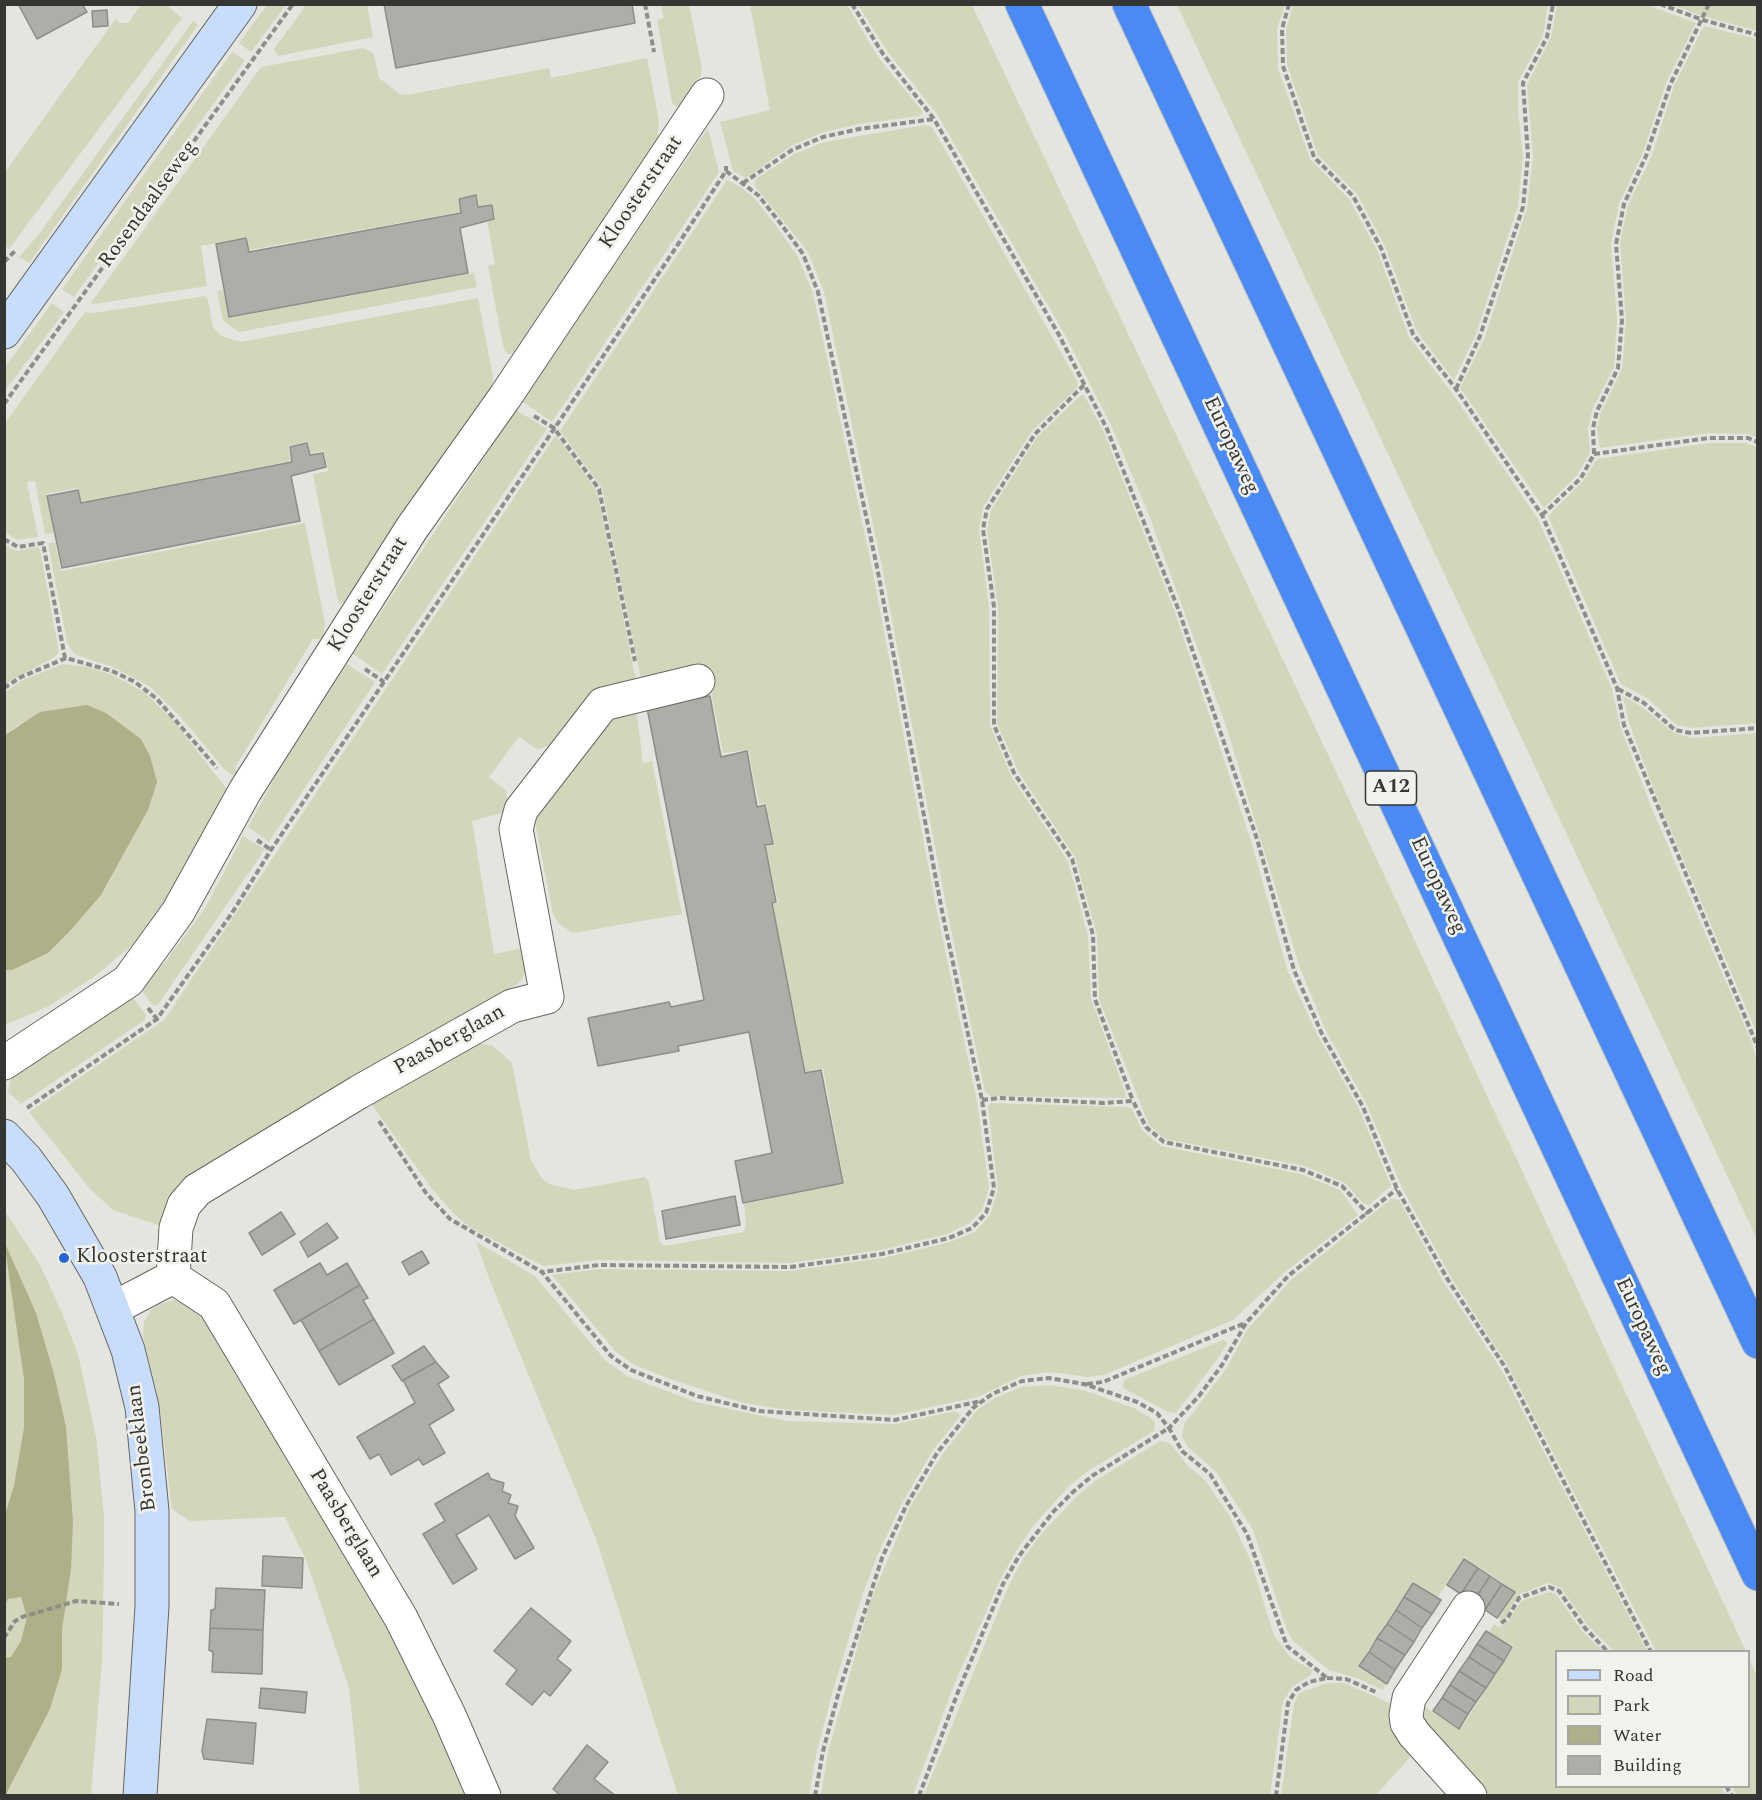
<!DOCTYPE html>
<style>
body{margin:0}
#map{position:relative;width:1762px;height:1800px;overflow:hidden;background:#e4e5df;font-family:Spectral,serif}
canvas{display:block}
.frame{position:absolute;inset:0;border:6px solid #353533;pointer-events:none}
.legend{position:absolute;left:1555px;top:1650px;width:195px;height:138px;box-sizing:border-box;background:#f2f2ec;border:2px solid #a6a6a2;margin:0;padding:8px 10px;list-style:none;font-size:18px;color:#353533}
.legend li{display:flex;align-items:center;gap:12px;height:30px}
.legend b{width:30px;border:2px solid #a6a6a2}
</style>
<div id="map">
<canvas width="1762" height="1800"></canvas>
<div class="frame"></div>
<ul class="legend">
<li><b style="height:8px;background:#c8dcfc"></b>Road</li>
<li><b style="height:16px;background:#d4d6bc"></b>Park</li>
<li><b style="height:16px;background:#aeb088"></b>Water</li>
<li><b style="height:16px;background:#adaea8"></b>Building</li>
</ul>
</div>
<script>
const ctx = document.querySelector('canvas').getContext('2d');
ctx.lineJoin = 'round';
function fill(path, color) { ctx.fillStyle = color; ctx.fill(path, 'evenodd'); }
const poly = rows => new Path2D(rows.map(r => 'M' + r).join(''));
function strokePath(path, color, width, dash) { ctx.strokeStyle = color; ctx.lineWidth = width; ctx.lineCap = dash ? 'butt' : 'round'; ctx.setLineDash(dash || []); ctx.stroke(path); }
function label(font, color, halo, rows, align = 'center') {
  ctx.font = font + ' Spectral,serif'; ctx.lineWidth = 5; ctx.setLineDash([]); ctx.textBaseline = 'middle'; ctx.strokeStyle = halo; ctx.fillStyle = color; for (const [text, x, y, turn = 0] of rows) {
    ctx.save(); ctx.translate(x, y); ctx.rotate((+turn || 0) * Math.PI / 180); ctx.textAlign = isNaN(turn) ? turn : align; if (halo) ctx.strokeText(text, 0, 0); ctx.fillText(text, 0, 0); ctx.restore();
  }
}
const green = poly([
 [141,5,167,5,182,18,9,249,5,245,5,172,116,18,119,23,128,23],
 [267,5,286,5,251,52,239,43],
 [306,5,367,5,373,37,278,56,274,49],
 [661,5,689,5,702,68,701,75,680,107,675,106,672,102,657,20,664,18],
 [750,5,847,5,878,57,923,112,920,116,859,124,821,133,791,146,746,178,733,171,720,122,770,110],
 [858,5,972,5,1332,763,1746,1651,1656,1651,1508,1366,1452,1279,1403,1190,1367,1105,1326,1031,1300,968,1226,726,1150,518,1112,427,1064,333,937,114,887,51],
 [1177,5,1285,5,1277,29,1278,68,1310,159,1349,199,1377,250,1409,337,1452,393,1538,519,1612,689,1620,726,1650,804,1752,1043,1758,1065,1757,1239],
 [1293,5,1548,5,1543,36,1518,82,1518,111,1523,156,1518,206,1476,334,1454,380,1417,332,1385,246,1357,194,1318,155,1287,65,1286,30],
 [1557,5,1647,5,1696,23,1666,83,1642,155,1619,204,1611,244,1617,320,1614,367,1593,408,1588,428,1590,453,1577,475,1544,508,1460,388,1485,337,1527,208,1533,156,1527,85,1551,37],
 [1672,5,1757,5,1757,31,1703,16],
 [193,21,198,25,29,263,19,257,39,234],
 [1704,26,1757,39,1757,437,1748,434,1709,433,1600,448,1597,428,1601,412,1622,369,1626,320,1620,243,1628,205,1651,158,1674,86],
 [363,48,374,54,379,78,400,94,406,95,549,68,551,78,647,58,659,120,658,138,514,354,507,354,503,346,488,266,495,264,487,221,495,219,493,204,479,206,477,195,457,198,460,212,249,250,247,237,201,246,207,286,95,304,91,303,261,67],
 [232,52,245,60,74,297,62,289],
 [925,125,932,127,1078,382,1077,388,1032,431,983,507,979,529,989,607,990,725,1011,776,1068,861,1088,936,1091,999,1126,1094,1125,1098,990,1096,985,1092,947,910,882,567,824,292,808,252,754,185,756,179,794,154,824,142],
 [708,128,719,172,552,422,522,401],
 [727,180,741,187,755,199,777,227,798,257,813,293,872,568,937,912,977,1101,989,1188,982,1210,970,1223,947,1234,881,1250,790,1263,598,1260,543,1266,469,1227,453,1213,431,1188,370,1102,474,1042,493,1046,512,1063,531,1160,542,1179,550,1184,574,1190,645,1177,649,1182,660,1242,665,1246,743,1232,746,1227,744,1204,844,1183,823,1068,806,1072,773,904,778,902,766,847,774,844,766,803,759,804,748,750,723,753,710,686,642,684,602,488,560,431],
 [474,273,477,287,239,332,223,321,217,291,223,290,229,318],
 [205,296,208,300,213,327,222,336,241,342,478,298,493,377,492,388,347,603,339,603,337,596,313,474,328,471,324,451,311,453,308,442,288,446,291,461,81,502,78,488,46,494,54,533,45,534,35,481,27,482,38,537,17,540,5,532,5,423,85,312,93,313],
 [52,303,64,312,5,391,5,367],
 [1081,395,1084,395,1103,430,1175,612,1251,841,1288,972,1318,1036,1359,1109,1391,1186,1369,1205,1363,1203,1345,1183,1304,1166,1165,1139,1149,1125,1099,999,1097,935,1075,857,1018,771,997,723,998,606,987,529,991,510,1037,437],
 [516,410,547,429,382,674,353,654],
 [556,435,597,491,637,685,551,750,546,746,538,750,519,737,489,777,506,790,508,802,506,812,472,821,494,954,523,948,526,972,519,983,495,998,198,1170,161,1226,113,1210,90,1189,29,1112,164,1020],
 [1710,443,1746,443,1757,447,1757,723,1692,728,1677,725,1648,699,1621,684,1548,516,1583,481,1597,459],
 [305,523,325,623,323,639,313,639,236,766,235,769,239,771,237,778,225,770,180,716,149,686,113,667,76,655,71,650,67,642,48,543,55,542,61,571],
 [4,544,16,551,37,547,40,549,59,652,56,656,5,684],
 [63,664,88,667,110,674,144,692,174,721,229,792,172,901,142,937,95,976,49,1006,5,1025,5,970,12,970,101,895,148,810,156,782,18,725,5,735,5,692,23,680],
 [347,664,375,682,269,842,248,827,277,774],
 [1623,696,1642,707,1674,733,1692,738,1757,733,1756,1031,1658,800,1629,723],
 [636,706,643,763,652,761,682,914,573,933,559,924,553,914,535,822,601,724],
 [243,836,265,849,157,1006,152,1005,143,992,143,984,165,962,204,910],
 [129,998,134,999,146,1015,145,1020,21,1104,8,1092,11,1079],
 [990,1103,1127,1107,1132,1109,1142,1130,1161,1146,1301,1174,1340,1190,1358,1215,1285,1272,1233,1320,1104,1375,1087,1377,1050,1372,1021,1376,978,1397,893,1415,789,1410,761,1406,737,1401,667,1378,635,1365,616,1352,552,1275,598,1269,789,1271,883,1258,950,1242,975,1232,990,1215,998,1188,988,1106],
 [1391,1199,1399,1200,1444,1283,1502,1371,1647,1651,1614,1651,1588,1626,1561,1588,1548,1583,1518,1595,1505,1618,1500,1620,1498,1619,1515,1591,1464,1557,1437,1598,1413,1581,1358,1667,1386,1684,1383,1690,1359,1679,1329,1670,1293,1641,1287,1630,1253,1530,1216,1472,1188,1447,1182,1437,1184,1424,1226,1369,1247,1330,1291,1280],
 [5,1211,40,1265,62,1313,78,1354,96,1437,104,1515,104,1561,102,1662,91,1795,5,1795],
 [476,1242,535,1276,605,1360,627,1376,696,1402,787,1421,896,1424,955,1411,961,1415,933,1450,902,1503,877,1556,861,1599,833,1690,817,1751,809,1795,678,1795,596,1539,492,1286],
 [174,1300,189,1302,201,1313,387,1626,436,1721,467,1795,360,1795,349,1688,306,1560,285,1517,190,1521,172,1509,159,1402,143,1336,144,1322,151,1310,160,1304],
 [1223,1340,1228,1342,1216,1361,1176,1413,1168,1412,1123,1388,1124,1380],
 [1050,1385,1083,1390,1134,1408,1151,1418,1155,1423,1154,1431,1088,1471,1069,1486,1033,1526,1015,1553,999,1582,952,1690,913,1795,821,1795,828,1752,870,1602,910,1507,942,1455,977,1410,995,1398,1021,1387],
 [1160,1441,1170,1443,1188,1466,1205,1480,1229,1515,1251,1561,1274,1636,1291,1658,1312,1670,1311,1675,1292,1687,1283,1702,1270,1795,924,1795,1008,1587,1023,1559,1042,1533,1077,1496,1095,1481],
 [1549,1592,1556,1594,1582,1631,1603,1651,1556,1652,1556,1786,1721,1787,1726,1795,1484,1795,1416,1722,1419,1703,1460,1730,1514,1646,1489,1632,1494,1624,1499,1627,1509,1621,1521,1601],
 [1749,1658,1757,1677,1757,1795,1737,1795,1732,1787,1748,1786],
 [1327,1683,1345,1683,1389,1703,1414,1753,1376,1795,1281,1796,1294,1704,1299,1693]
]);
const water = poly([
 [87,705,106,713,141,739,150,756,157,782,148,810,101,895,69,932,48,953,12,970,5,970,5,735,40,712],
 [4,1241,36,1313,54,1374,66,1427,73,1521,71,1569,62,1630,62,1669,50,1709,5,1796,5,1658,11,1657,21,1641,27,1617,21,1597,8,1599,5,1605,5,1514,14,1486,24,1428,24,1379]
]);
const building = poly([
 [18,4,82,4,87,12,37,39,18,4],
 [384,4,632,4,635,23,396,68,384,4],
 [107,10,108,26,93,27,92,11,107,10],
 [476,195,478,207,492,205,494,219,460,228,468,273,229,317,216,244,246,238,249,252,461,213,459,199,476,195],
 [307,443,310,455,323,453,326,467,291,476,300,521,62,568,47,496,78,490,81,503,292,462,290,447,307,443],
 [710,696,721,757,747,751,757,807,765,805,773,844,765,845,776,902,772,903,805,1073,821,1070,843,1183,743,1203,735,1161,772,1153,749,1032,678,1046,679,1051,598,1066,588,1018,669,1002,671,1007,704,1000,647,708,710,696],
 [735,1196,740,1225,666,1239,662,1211,735,1196],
 [281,1212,295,1234,262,1255,249,1233,281,1212],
 [327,1223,338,1238,308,1257,300,1242,327,1223],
 [422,1251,429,1263,409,1275,402,1262,422,1251],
 [320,1263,327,1275,347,1263,360,1285,294,1324,274,1290,320,1263],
 [360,1285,368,1298,363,1300,374,1319,319,1351,301,1320,360,1285],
 [374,1319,394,1353,339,1385,319,1351,374,1319],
 [424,1346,436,1362,402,1381,392,1366,424,1346],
 [436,1362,449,1377,438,1384,454,1410,429,1425,445,1453,423,1465,419,1459,391,1475,379,1454,370,1459,357,1437,415,1403,403,1380,436,1362],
 [488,1473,491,1479,504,1483,502,1491,511,1495,508,1503,518,1506,515,1516,534,1548,515,1559,489,1515,456,1535,477,1569,453,1584,423,1534,445,1521,435,1504,488,1473],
 [263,1556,303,1558,302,1588,262,1586,263,1556],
 [1464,1559,1478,1568,1461,1594,1447,1585,1464,1559],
 [1478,1568,1490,1576,1473,1602,1461,1594,1478,1568],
 [1490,1576,1502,1584,1485,1610,1473,1602,1490,1576],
 [1413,1583,1441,1600,1432,1614,1404,1597,1413,1583],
 [1502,1584,1515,1592,1497,1618,1485,1610,1502,1584],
 [216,1588,265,1590,263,1630,210,1628,211,1610,215,1609,216,1588],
 [1404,1597,1432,1614,1422,1628,1396,1610,1404,1597],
 [531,1608,571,1641,557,1659,571,1670,550,1696,544,1691,532,1705,506,1684,517,1670,494,1651,531,1608],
 [1396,1610,1422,1628,1414,1642,1387,1624,1396,1610],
 [1387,1624,1414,1642,1405,1655,1377,1638,1387,1624],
 [210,1628,263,1630,262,1674,212,1672,213,1652,209,1650,210,1628],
 [1486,1631,1512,1647,1504,1661,1477,1644,1486,1631],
 [1377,1638,1405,1655,1395,1670,1369,1652,1377,1638],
 [1477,1644,1504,1661,1495,1674,1469,1657,1477,1644],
 [1369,1652,1395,1670,1387,1684,1359,1666,1369,1652],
 [1469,1657,1495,1674,1486,1688,1459,1671,1469,1657],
 [1459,1671,1486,1688,1476,1702,1450,1685,1459,1671],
 [1450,1685,1476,1702,1468,1714,1442,1698,1450,1685],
 [261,1688,307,1692,305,1713,259,1708,261,1688],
 [1442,1698,1468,1714,1459,1729,1433,1711,1442,1698],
 [207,1719,256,1723,253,1764,204,1759,202,1751,207,1719],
 [587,1745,608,1762,594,1779,616,1796,561,1796,553,1789,587,1745]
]);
const path = poly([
 [645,4,654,52],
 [852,4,883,54,934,119,1059,335,1107,429,1179,611,1257,839,1294,970,1322,1034,1363,1107,1397,1189,1448,1280,1505,1367,1651,1652],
 [1289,4,1282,29,1283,66,1314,157,1353,196,1381,248,1413,334,1456,389,1542,515,1617,688,1624,725,1758,1048],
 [1660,4,1703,20,1758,35],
 [726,171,758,195,781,224,803,254,818,292,877,567,942,911,982,1100,994,1188,986,1213,972,1228,949,1238,882,1254,790,1267,599,1265,542,1272,611,1356,631,1370,697,1396,759,1411,895,1420,981,1401],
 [743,183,792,150,823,137,859,129,934,119],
 [4,262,15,251],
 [1084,385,1035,434,987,509,983,529,994,607,994,725,1014,773,1072,859,1093,935,1095,999,1133,1101],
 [1456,389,1480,336,1523,207,1528,156,1523,83,1547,37,1553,4],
 [4,404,293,4],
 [534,416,554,428,599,489,635,661],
 [1594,454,1709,438,1748,438,1758,442],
 [1542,515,1581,478,1594,454,1593,428,1597,411,1618,368,1622,320,1616,244,1624,204,1646,156,1670,85,1709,4],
 [4,539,18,547,43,543,65,658],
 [365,669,384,682],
 [4,688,21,677,66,658,112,671,135,682,157,699,217,768],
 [1618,689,1644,703,1675,730,1691,733,1758,728],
 [257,840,271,850],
 [148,1008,157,1019],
 [982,1100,999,1098,1104,1103,1133,1101,1146,1127,1164,1142,1303,1170,1342,1186,1368,1214],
 [27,1108,157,1019,232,913,271,850,673,252,726,171,726,166],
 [379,1121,426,1193,450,1219,542,1272],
 [1087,1384,1103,1382,1245,1323],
 [1501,1623,1507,1619,1519,1598,1549,1587,1559,1591,1585,1628,1608,1652],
 [4,1638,15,1621,22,1617,76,1601,119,1604],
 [1327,1678,1346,1679,1376,1692],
 [1726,1786,1732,1796],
 [4,1794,6,1796],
 [815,1796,823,1751,839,1691,882,1558,906,1506,937,1453,973,1408,992,1394,1022,1381,1049,1378,1084,1384,1137,1402,1157,1413,1169,1428,1199,1396,1222,1365,1246,1323,1288,1276,1397,1189],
 [919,1796,958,1692,1003,1584,1019,1556,1053,1512,1073,1492,1092,1476,1169,1428,1182,1451,1210,1474,1247,1534,1287,1646,1327,1678,1309,1682,1296,1690,1288,1703,1276,1796]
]);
const street = poly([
 [4,1063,128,981,178,912,245,791,412,528,505,397,707,95],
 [173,1277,176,1228,184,1205,197,1190,359,1092,512,1006,547,997,516,829,521,810,603,704,698,681],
 [173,1277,214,1304,232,1334,401,1618,449,1715,484,1796],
 [114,1308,173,1277],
 [1468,1608,1409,1698,1406,1715,1407,1723,1414,1734,1470,1796]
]);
const secondary = poly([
 [4,332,240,4],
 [4,1136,26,1159,53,1196,100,1277,128,1350,142,1407,152,1511,152,1606,140,1796]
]);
const highway = poly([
 [1022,4,1758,1574],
 [1129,4,1758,1342]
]);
const markers = [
 [64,1258,6,"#2467d3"]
];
const shields = [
 [1391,788,51]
];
const shieldNames = [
 ["A12",1391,788]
];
const streetNames = [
 ["Kloosterstraat",642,193,-56],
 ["Rosendaalseweg",149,205,-54],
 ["Europaweg",1230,446,65],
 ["Kloosterstraat",369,595,-58],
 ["Europaweg",1437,886,65],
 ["Paasberglaan",450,1041,-29],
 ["Europaweg",1642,1327,65],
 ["Bronbeeklaan",143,1448,-97],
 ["Paasberglaan",345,1524,59]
];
const poiNames = [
 ["Kloosterstraat",76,1258]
];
fill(green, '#d4d6bc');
fill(water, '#aeb088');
fill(building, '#adaea8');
strokePath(building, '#8d8e88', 1.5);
strokePath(street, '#666761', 35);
strokePath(secondary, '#666761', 35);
strokePath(highway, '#c2c2c2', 35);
strokePath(path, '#8d8e8a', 4, [6, 3]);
strokePath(street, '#fff', 33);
strokePath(secondary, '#c8dcfc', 33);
strokePath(highway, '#498af5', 33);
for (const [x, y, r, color] of markers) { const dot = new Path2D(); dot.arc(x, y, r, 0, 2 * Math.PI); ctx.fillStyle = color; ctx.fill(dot); strokePath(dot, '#f2f2ec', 2); }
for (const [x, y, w] of shields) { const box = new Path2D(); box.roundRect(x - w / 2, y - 17, w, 34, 4.5); ctx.fillStyle = '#f2f2ec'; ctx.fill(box); strokePath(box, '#353533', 1.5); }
label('bold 20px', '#353533', null, shieldNames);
label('21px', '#353533', '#f2f2ec', streetNames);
label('21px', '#353533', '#f2f2ec', poiNames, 'left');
</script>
